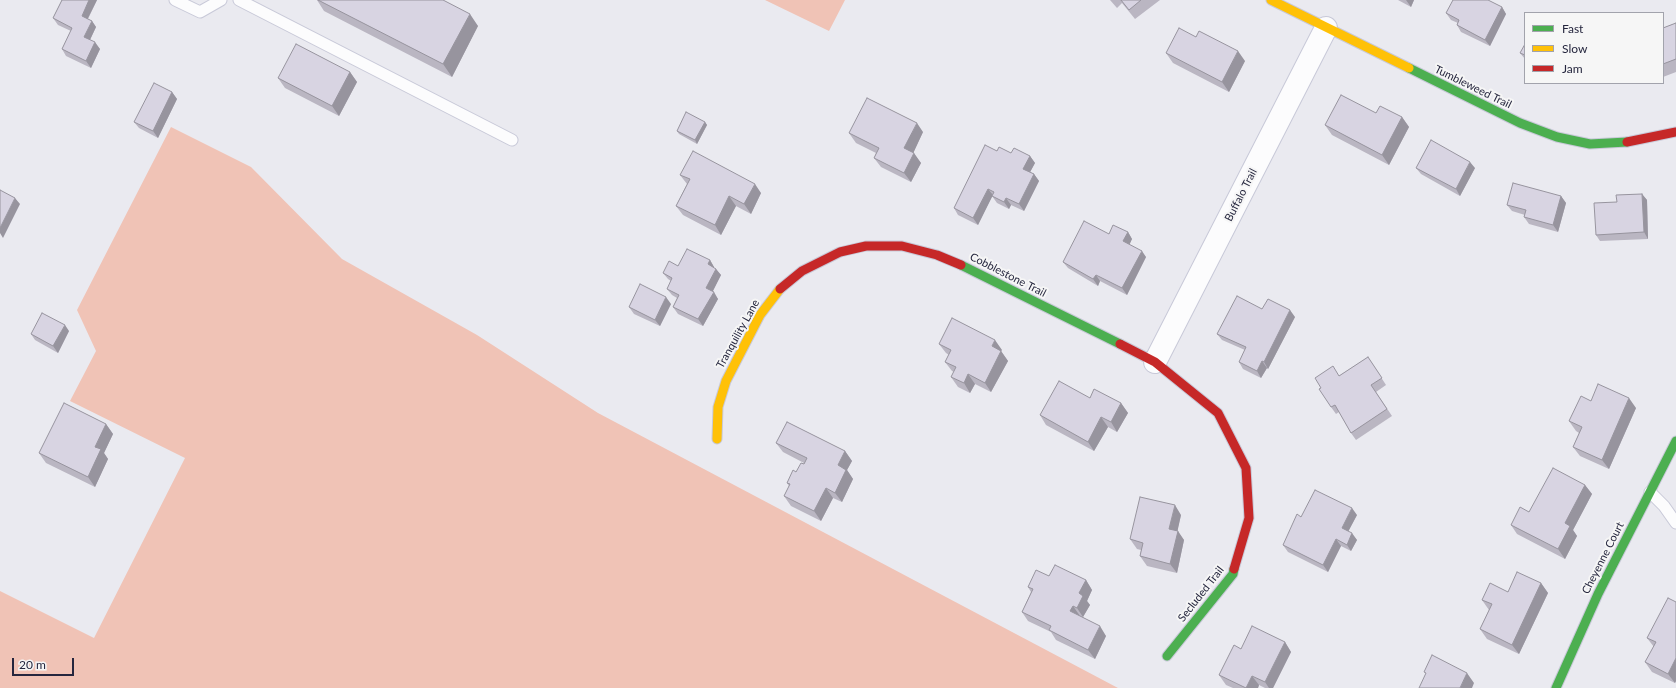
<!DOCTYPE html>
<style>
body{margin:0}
#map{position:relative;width:1676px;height:688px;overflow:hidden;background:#eaeaf0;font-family:Lato,sans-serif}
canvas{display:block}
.legend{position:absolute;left:1524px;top:12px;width:140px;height:72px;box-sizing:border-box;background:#f6f6f6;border:1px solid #a2a3ac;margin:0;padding:5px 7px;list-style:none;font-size:12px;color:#25263e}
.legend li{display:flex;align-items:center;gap:8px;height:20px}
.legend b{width:20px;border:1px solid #a2a3ac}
.scale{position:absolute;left:12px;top:658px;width:62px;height:18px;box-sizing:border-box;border:2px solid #25263e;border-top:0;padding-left:5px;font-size:12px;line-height:14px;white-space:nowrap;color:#25263e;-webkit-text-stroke:3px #f6f6f6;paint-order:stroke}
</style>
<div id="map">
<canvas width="1676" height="688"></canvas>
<ul class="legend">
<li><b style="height:5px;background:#4caf50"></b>Fast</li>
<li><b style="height:5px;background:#ffc107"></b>Slow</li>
<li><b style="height:5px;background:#c62828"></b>Jam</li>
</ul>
<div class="scale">20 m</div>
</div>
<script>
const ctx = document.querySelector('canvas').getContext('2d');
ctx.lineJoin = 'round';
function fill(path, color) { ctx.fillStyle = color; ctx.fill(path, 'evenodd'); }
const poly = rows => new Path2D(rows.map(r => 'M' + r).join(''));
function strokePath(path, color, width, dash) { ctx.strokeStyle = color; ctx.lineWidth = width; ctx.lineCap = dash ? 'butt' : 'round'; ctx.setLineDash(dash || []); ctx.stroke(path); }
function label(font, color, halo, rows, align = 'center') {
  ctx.font = font + ' Lato,sans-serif'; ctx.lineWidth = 4; ctx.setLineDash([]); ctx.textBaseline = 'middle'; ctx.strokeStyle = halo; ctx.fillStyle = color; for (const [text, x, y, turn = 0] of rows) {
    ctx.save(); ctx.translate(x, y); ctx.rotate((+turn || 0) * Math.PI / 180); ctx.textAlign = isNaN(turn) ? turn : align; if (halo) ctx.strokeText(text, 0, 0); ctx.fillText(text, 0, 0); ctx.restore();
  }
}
const forest = poly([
 [765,0,845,0,829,31],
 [171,127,251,167,342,259,477,335,598,413,1118,688,0,688,0,591,94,638,185,458,70,401,96,351,77,310]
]);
const lane = poly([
 [175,0,200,12,221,0],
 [239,0,512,140],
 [1650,492,1664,506,1676,523]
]);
const street = poly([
 [1155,362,1326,28]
]);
const fast = poly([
 [1409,68,1520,123,1557,137,1590,144,1627,142],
 [961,265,1120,344],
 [1167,656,1233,574,1234,569],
 [1556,688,1598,594,1676,441]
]);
const slow = poly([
 [1271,0,1409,68],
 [717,439,718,407,726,381,760,315,780,289]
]);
const jam = poly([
 [1627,142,1676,132],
 [780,289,802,271,840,252,866,246,902,246,937,255,961,265],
 [1120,344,1155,362,1218,413,1246,468,1249,518,1234,569]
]);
const wall = poly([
 [62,0,97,0,88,19,92,21,96,27,90,40,100,49,91,68,66,56,62,49,71,31,58,25,53,18],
 [317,0,443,0,478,26,452,77,324,11],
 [1110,0,1160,0,1135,19,1122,3,1117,8],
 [1398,0,1414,0,1411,7],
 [1502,7,1506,14,1490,46,1461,32,1457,25,1458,23,1451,20,1446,13],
 [1676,23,1676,72,1663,77,1663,28],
 [1525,44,1525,59,1520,53],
 [1166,53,1245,61,1229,92,1173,63],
 [350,72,357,82,339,116,285,88,278,78],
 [172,92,177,99,158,138,139,128,134,122],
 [1376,113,1402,117,1409,127,1389,165,1332,135,1325,125],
 [705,122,707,125,697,144,679,134,677,131],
 [923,132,913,153,921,163,911,182,881,167,874,158,876,153,856,143,849,133],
 [997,151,1030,156,1035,163,1030,172,1034,174,1039,181,1024,211,1011,205,1009,209,997,203,992,196,978,225,958,215,954,208],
 [1416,168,1475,168,1460,196,1421,174],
 [680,175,761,193,751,214,736,206,721,235,683,215,676,206,687,184],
 [1642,194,1647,200,1648,239,1600,241,1596,235,1617,202],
 [1561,196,1566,203,1558,232,1529,224,1524,217,1525,215,1512,211,1507,205],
 [1128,232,1132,239,1129,244,1146,257,1127,295,1100,281,1098,286,1068,268,1063,262,1109,234],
 [710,260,714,267,714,268,716,269,721,275,712,292,718,299,703,326,678,314,673,307,677,298,672,295,667,289,671,281,668,279,663,273,678,266],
 [671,304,660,326,634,314,629,307],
 [1262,309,1295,317,1268,369,1267,368,1261,378,1243,369,1239,362,1245,350,1222,340,1217,334],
 [69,331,58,353,35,340,31,334],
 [939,344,1002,350,1001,351,1008,361,991,392,975,384,970,393,958,387,951,377,954,372,952,371,945,362,949,355,946,353],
 [1368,357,1386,385,1376,392,1392,416,1356,440,1351,433,1339,412,1336,414,1331,407,1339,376],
 [1090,398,1121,403,1128,413,1117,432,1108,427,1094,451,1046,425,1040,415],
 [1591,401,1636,408,1609,469,1580,456,1573,447,1579,433,1576,431,1569,421],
 [106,424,113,434,104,453,108,459,95,487,46,463,39,453],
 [776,443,845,451,852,461,847,470,853,479,842,502,833,498,821,521,791,506,784,496,789,486,787,483,804,463,783,452],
 [1585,485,1592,494,1573,530,1577,536,1565,559,1517,534,1511,525,1529,512],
 [1181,515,1177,531,1184,540,1177,573,1147,566,1140,556,1141,550,1137,549,1130,539],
 [1357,515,1348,531,1357,540,1351,551,1341,546,1328,572,1288,552,1283,545,1301,517],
 [1049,576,1086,580,1092,590,1087,601,1090,605,1083,617,1106,636,1095,659,1056,640,1051,632,1028,621,1022,612,1031,592,1028,587],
 [1541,583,1548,593,1519,654,1487,639,1480,629,1489,610,1482,600,1508,592],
 [1676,602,1676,681,1675,683,1652,672,1645,662,1654,647,1647,638],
 [1285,642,1291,652,1273,688,1265,688,1259,685,1258,688,1233,688,1226,685,1219,675,1241,649]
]);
const shadedWall = poly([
 [89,0,97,0,86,22,82,16],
 [1406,0,1414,0,1411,7],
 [1502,7,1506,14,1490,46,1485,40],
 [470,14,478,26,452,77,443,64],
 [92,21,96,27,88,44,84,37],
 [95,42,100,49,91,68,86,61],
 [1238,51,1245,61,1229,92,1222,82],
 [350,72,357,82,339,116,332,106],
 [172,92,177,99,158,138,153,131],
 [1402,117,1409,127,1389,165,1382,155],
 [705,122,707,125,697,144,695,140],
 [917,123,923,132,911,158,904,148],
 [914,153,921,163,911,182,904,173],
 [1030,156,1035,163,1028,176,1023,169],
 [1470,162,1475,168,1460,196,1456,189],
 [1034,174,1039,181,1024,211,1019,204],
 [755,184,761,193,751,214,744,204],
 [988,189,993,195,978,225,973,218],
 [1642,194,1647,200,1648,239,1644,232],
 [729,196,736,206,721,235,715,225],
 [1561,196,1566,203,1558,232,1553,225],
 [15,198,20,204,3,238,0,233,0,228],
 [1006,198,1011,205,1009,209,1004,202],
 [1128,232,1132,239,1128,248,1123,241],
 [1142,251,1146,257,1127,295,1122,288],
 [710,260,714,267,712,271,708,264],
 [716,269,721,275,711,295,706,288],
 [1096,275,1100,281,1098,286,1093,279],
 [714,292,718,299,703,326,698,319],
 [666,297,671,304,660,326,655,320],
 [1290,310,1295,317,1268,369,1264,362],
 [65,325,69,331,58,353,53,346],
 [995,340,1002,350,1001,351,1008,361,991,392,985,383,992,346],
 [1262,361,1267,368,1261,378,1257,371],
 [968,374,975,384,970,393,964,383],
 [1629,398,1636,408,1609,469,1602,460],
 [1121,403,1128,413,1117,432,1111,422],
 [1101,417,1108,427,1094,451,1088,442],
 [106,424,113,434,104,453,108,459,95,487,88,477,95,447],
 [845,451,852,461,847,470,853,479,842,502,835,493,838,465],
 [1585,485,1592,494,1573,530,1577,536,1565,559,1558,549,1565,523],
 [826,488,833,498,821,521,814,511],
 [1175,505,1181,515,1176,538,1169,529],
 [1352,508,1357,515,1347,534,1342,528],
 [1178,531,1184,540,1177,573,1170,564],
 [1352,533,1357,540,1351,551,1347,545],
 [1336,539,1341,546,1328,572,1323,565],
 [1086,580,1092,590,1087,601,1090,605,1083,617,1077,608,1079,593],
 [1541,583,1548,593,1519,654,1512,645],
 [1073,606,1080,616,1070,611],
 [1100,626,1106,636,1095,659,1088,650],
 [1285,642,1291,652,1273,688,1269,688,1265,682],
 [1676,658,1676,681,1675,683,1668,674],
 [1467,673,1474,683,1472,688,1460,688],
 [1252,676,1259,685,1258,688,1246,688]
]);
const building = poly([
 [62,0,89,0,82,16,92,21,84,37,95,42,86,61,62,49,72,28,53,18,62,0],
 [318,0,443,0,470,14,443,64,318,0],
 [1121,0,1141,0,1129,10,1121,0],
 [1453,0,1488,0,1502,7,1485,40,1457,25,1459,20,1446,13,1453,0],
 [1676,23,1676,59,1663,64,1663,28,1676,23],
 [1179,28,1196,37,1199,31,1238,51,1222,82,1166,53,1179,28],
 [296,44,350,72,332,106,278,78,296,44],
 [1525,44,1525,55,1520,53,1525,44],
 [154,83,172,92,153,131,134,122,154,83],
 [1341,95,1376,113,1380,106,1402,117,1382,155,1325,125,1341,95],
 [867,98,917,123,904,148,914,153,904,173,874,158,879,148,849,133,867,98],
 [686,112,705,122,695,140,677,131,686,112],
 [1431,140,1470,162,1456,189,1416,168,1431,140],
 [985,145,997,151,999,147,1011,153,1014,148,1030,156,1023,169,1034,174,1019,204,1006,198,1004,202,992,196,994,192,988,189,973,218,954,208,985,145],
 [693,151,755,184,744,204,729,196,715,225,676,206,690,179,680,175,693,151],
 [1513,183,1561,196,1553,225,1524,217,1526,210,1507,205,1513,183],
 [0,190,15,198,0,228,0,190],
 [1642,194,1644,232,1596,235,1594,203,1617,202,1616,195,1642,194],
 [1084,221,1109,234,1113,225,1128,232,1123,241,1142,251,1122,288,1096,275,1093,279,1063,262,1084,221],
 [687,249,710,260,708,264,716,269,706,288,714,292,698,319,673,307,679,295,667,289,672,278,663,273,669,261,678,266,687,249],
 [640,284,666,297,655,320,629,307,640,284],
 [1237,296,1262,309,1268,299,1290,310,1264,362,1262,361,1257,371,1239,362,1246,347,1217,334,1237,296],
 [42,313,65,325,53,346,31,334,42,313],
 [952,318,995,340,992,346,1001,351,985,383,968,374,964,383,951,377,956,367,945,362,951,350,939,344,952,318],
 [1368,357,1382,378,1371,385,1387,409,1351,433,1335,405,1331,407,1319,389,1321,388,1315,378,1333,366,1339,376,1368,357],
 [1059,381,1090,398,1094,389,1121,403,1111,422,1101,417,1088,442,1040,415,1059,381],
 [1598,384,1629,398,1602,460,1573,447,1582,427,1569,421,1581,396,1591,401,1598,384],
 [64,403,106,424,95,447,101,449,88,477,39,453,64,403],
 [787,422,845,451,838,465,846,470,835,493,826,488,814,511,784,496,790,484,787,483,793,470,796,472,801,463,804,464,807,458,776,443,787,422],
 [1553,468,1585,485,1565,523,1570,526,1558,549,1511,525,1520,507,1529,512,1553,468],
 [1315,490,1352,508,1342,528,1352,533,1347,545,1336,539,1323,565,1283,545,1297,514,1301,517,1315,490],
 [1140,497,1175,505,1169,529,1178,531,1170,564,1140,556,1143,543,1130,539,1140,497],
 [1055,565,1086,580,1079,593,1083,596,1077,608,1073,606,1070,611,1100,626,1088,650,1049,630,1051,626,1022,612,1033,589,1028,587,1036,570,1049,576,1055,565],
 [1517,572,1541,583,1512,645,1480,629,1492,604,1482,600,1490,583,1508,592,1517,572],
 [1668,598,1676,602,1676,658,1668,674,1645,662,1656,642,1647,638,1668,598],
 [1252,626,1285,642,1265,682,1252,676,1246,688,1219,675,1234,645,1241,649,1252,626],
 [1432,655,1467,673,1460,688,1419,688,1426,673,1424,672,1432,655]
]);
const streetNames = [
 ["Tumbleweed Trail",1473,87,26],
 ["Buffalo Trail",1241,195,-63],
 ["Cobblestone Trail",1008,275,27],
 ["Tranquility Lane",738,334,-61],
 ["Cheyenne Court",1603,558,-63],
 ["Secluded Trail",1201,594,-52]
];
fill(forest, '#f0c3b6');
strokePath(lane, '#c8c9d8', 13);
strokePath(street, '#c8c9d8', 24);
strokePath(fast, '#c8c9d8', 11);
strokePath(slow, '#c8c9d8', 11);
strokePath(jam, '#c8c9d8', 11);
strokePath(lane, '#fcfcfd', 11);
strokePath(street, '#fcfcfd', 22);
strokePath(fast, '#4caf50', 9);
strokePath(slow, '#ffc107', 9);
strokePath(jam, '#c62828', 9);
fill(wall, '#bab6c2');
fill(shadedWall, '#97949e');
fill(building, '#d8d4e2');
strokePath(building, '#97949e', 1);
label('11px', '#25263e', '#f6f6f6', streetNames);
</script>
